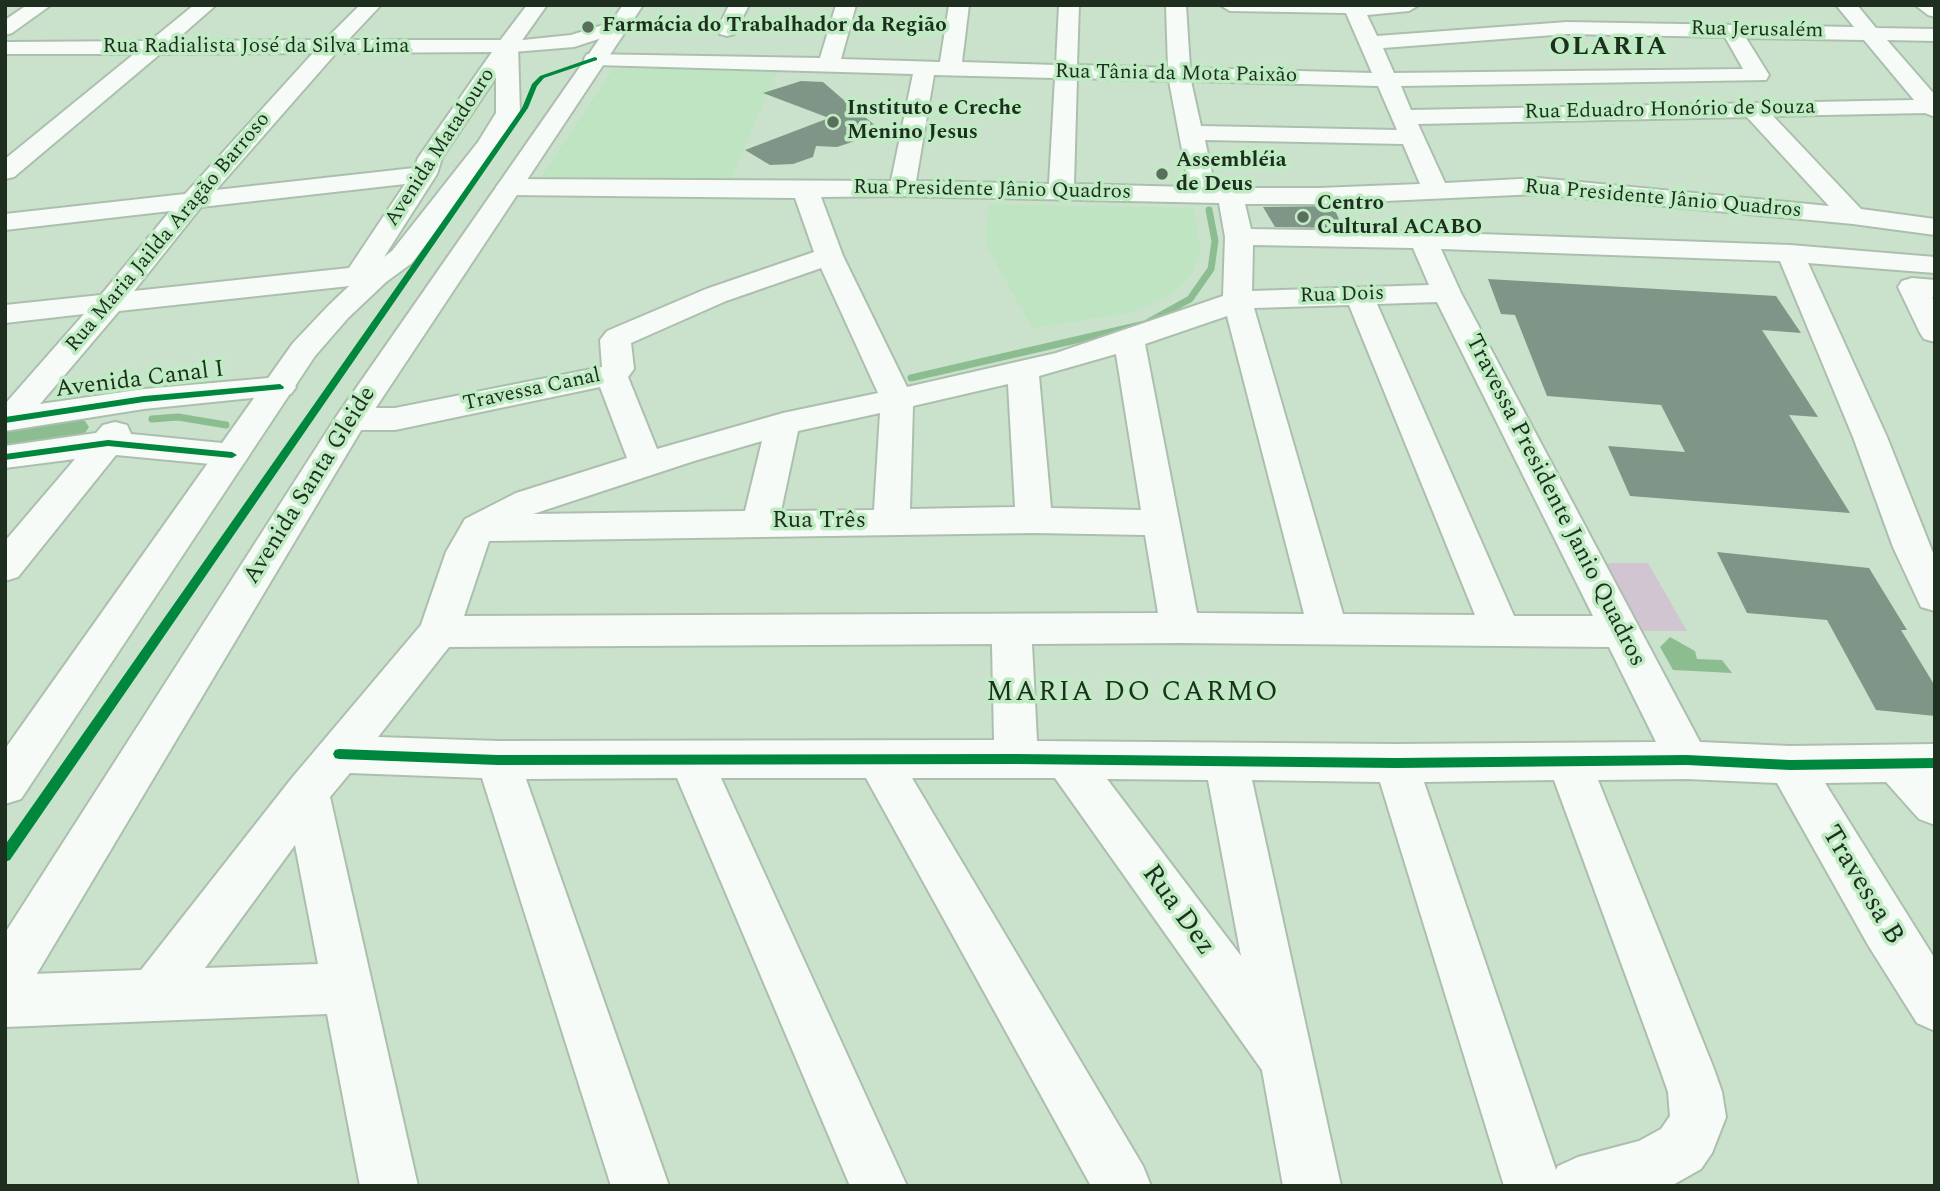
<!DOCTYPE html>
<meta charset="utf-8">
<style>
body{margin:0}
#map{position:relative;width:1940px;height:1191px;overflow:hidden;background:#cae2cc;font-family:Spectral,serif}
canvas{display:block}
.frame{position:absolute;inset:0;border:7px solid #1e2f20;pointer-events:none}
</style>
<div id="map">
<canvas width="1940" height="1191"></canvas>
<div class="frame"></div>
</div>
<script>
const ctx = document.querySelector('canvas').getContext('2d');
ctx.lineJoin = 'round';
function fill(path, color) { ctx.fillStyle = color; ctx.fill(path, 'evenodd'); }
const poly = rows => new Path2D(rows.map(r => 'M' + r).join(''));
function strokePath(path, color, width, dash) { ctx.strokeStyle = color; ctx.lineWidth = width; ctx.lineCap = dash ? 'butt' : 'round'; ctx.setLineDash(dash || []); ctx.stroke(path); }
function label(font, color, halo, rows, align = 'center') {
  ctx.font = font + ' Spectral,serif'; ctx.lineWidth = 7; ctx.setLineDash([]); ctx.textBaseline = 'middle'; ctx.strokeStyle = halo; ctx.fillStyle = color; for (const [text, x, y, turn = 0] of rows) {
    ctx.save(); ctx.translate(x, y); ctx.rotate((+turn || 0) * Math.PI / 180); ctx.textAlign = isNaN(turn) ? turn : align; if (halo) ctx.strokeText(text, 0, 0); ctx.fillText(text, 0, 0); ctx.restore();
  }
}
const built = poly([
 [614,68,777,71,731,179,540,179],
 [988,204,1193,208,1201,250,1190,277,1168,296,1130,313,1032,328,986,245]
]);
const green = poly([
 [1601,563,1648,563,1687,631,1637,631]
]);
const water = poly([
 [1670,637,1695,651,1697,659,1722,660,1732,673,1673,670,1660,647]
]);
const stream = poly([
 [911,378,1145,324,1190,299,1211,269,1215,241,1209,210],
 [152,419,178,417,226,425]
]);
const canal = poly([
 [75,418,85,421,89,427,85,433,5,445,5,427,75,418]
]);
const building = poly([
 [801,81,823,82,846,102,860,107,860,113,888,136,886,140,859,130,858,140,837,147,816,146,813,157,793,164,770,165,745,150,829,118,763,93],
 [1333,206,1343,228,1275,227,1263,207],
 [1488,279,1776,296,1801,333,1762,330,1818,417,1789,415,1850,513,1630,496,1608,446,1685,452,1661,405,1547,396,1515,315,1501,314],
 [1717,552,1869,568,1907,630,1901,630,1935,686,1935,716,1876,710,1827,620,1747,613]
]);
const minor = poly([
 [27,5,51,5,12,33,5,35,5,20,27,5],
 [194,5,216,5,175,41,325,40,360,5,381,5,348,40,523,40,571,35,616,21,623,23,626,27,623,31,574,47,513,52,442,158,437,174,377,268,386,270,390,276,386,282,119,311,40,404,144,389,280,377,291,380,296,387,291,394,144,409,5,431,5,404,84,314,5,323,5,305,101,295,170,211,5,230,5,214,185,194,313,53,160,54,14,177,5,179,5,159,134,54,5,54,5,42,150,41,194,5],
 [492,52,418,158,414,168,216,190,336,53,492,52],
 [405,184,349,268,134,291,201,207,405,184],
 [729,5,749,5,734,34,727,36,720,34,717,30,729,5],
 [836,5,856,5,841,59,940,62,949,5,969,5,962,62,1056,65,1059,5,1079,5,1077,65,1168,68,1166,5,1186,5,1190,68,1372,73,1346,13,1230,11,1220,5,1419,5,1409,11,1367,15,1377,36,1567,22,1854,27,1836,5,1857,5,1876,28,1935,29,1935,41,1887,40,1935,95,1935,117,1925,113,1773,116,1861,209,1935,219,1935,235,1853,224,1538,194,1319,204,1245,204,1251,229,1423,232,1790,245,1935,257,1935,273,1808,263,1887,437,1935,558,1935,611,1921,607,1893,547,1853,437,1780,261,1441,249,1461,293,1700,742,1790,746,1935,744,1935,825,1919,819,1886,782,1825,783,1935,959,1935,1031,1917,1023,1868,945,1777,783,1687,779,1598,780,1714,1069,1722,1092,1726,1117,1712,1153,1701,1169,1671,1186,1504,1186,1380,782,1252,780,1341,1186,1283,1186,1262,1070,1055,778,912,778,1143,1166,1151,1186,1091,1186,866,778,721,778,907,1186,850,1186,677,778,526,779,669,1186,611,1186,482,778,350,773,330,797,418,1186,360,1186,327,1014,5,1027,5,975,141,970,291,779,421,625,446,552,465,519,516,493,627,458,600,387,395,430,352,430,340,427,336,419,340,411,352,408,395,408,602,367,600,340,607,331,706,289,814,252,795,198,509,195,500,192,496,187,500,182,509,179,891,181,913,74,595,65,587,64,584,59,587,54,820,58,836,5],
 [1567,34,1725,37,1743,69,1394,73,1383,48,1567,34],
 [1746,38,1864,40,1914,100,1411,110,1401,86,1766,80,1769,75,1746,38],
 [934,75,1055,78,1049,184,916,181,934,75],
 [1077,78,1169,81,1189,187,1074,184,1077,78],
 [1191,81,1378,86,1397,130,1201,126,1191,81],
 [1747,117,1829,206,1538,178,1445,183,1418,124,1747,117],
 [1205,140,1403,144,1420,184,1319,188,1215,188,1205,140],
 [902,196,1219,203,1225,237,1223,296,1056,353,907,387,843,256,821,197,902,196],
 [1253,245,1413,248,1429,285,1252,291,1253,245],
 [821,268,878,393,783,413,657,449,628,377,634,369,631,343,726,301,821,268],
 [1437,302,1593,616,1514,616,1377,304,1437,302],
 [1349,305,1475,615,1343,614,1254,308,1349,305],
 [1227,316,1304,614,1197,613,1145,344,1227,316],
 [1116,354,1141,510,1051,508,1039,376,1116,354],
 [1008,384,1015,507,910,509,913,406,1008,384],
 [880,413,874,510,781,511,798,431,880,413],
 [762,441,745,511,533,514,694,461,762,441],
 [1034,533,1145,535,1158,613,464,616,489,541,1034,533],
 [1180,643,1609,647,1656,742,1396,744,1037,741,1032,644,1180,643],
 [992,644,994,740,498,741,378,737,449,647,992,644],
 [1107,779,1208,780,1241,956,1107,779],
 [1554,780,1660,1069,1668,1092,1670,1116,1661,1129,1639,1141,1578,1157,1558,1166,1556,1170,1424,782,1554,780],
 [295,845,318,964,205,968,295,845],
 [1915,5,1935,5,1935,17,1928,15,1915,5],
 [1912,278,1935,280,1935,298,1932,297,1935,303,1935,342,1924,339,1920,333,1898,287,1902,281,1912,278],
 [115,422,127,425,131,434,232,444,244,447,249,455,244,463,232,466,116,455,18,577,5,581,5,541,75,459,5,468,5,446,96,433,103,425,115,422]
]);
const major = poly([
 [527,5,547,5,518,46,520,113,500,145,412,263,386,282,348,318,315,356,21,799,5,804,5,749,293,343,328,306,366,270,392,251,478,142,496,113,496,46,527,5],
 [623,5,643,5,363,427,23,997,5,1004,5,933,336,417,623,5]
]);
const cycleway = poly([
 [595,57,597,58,597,60,544,78,537,86,528,108,10,860,5,862,5,845,522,108,532,84,540,76,595,57],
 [280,384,284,387,283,389,144,402,5,423,5,417,144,396,280,384],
 [108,440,232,452,237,455,232,458,108,446,5,460,5,454,108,440],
 [339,749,498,755,1016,754,1396,758,1687,755,1790,760,1935,758,1935,768,1790,770,1687,765,1396,768,1016,764,498,765,339,759,335,758,333,754,335,750,339,749]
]);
const markers = [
 [588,27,7,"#5a6e5c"],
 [833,122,7,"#5a6e5c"],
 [1162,174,7,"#5a6e5c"],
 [1303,217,7,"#5a6e5c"]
];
const farPoinames = [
 ["Farmácia do Trabalhador da Região",602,27],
 ["Instituto e Creche",847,110],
 ["Menino Jesus",847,134],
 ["Assembléia",1176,162],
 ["de Deus",1176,186],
 ["Centro",1317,205],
 ["Cultural ACABO",1317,229]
];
const farStreetnames = [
 ["Rua Jerusalém",1757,31,1],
 ["Rua Radialista José da Silva Lima",256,48],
 ["Rua Tânia da Mota Paixão",1176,75,1],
 ["Rua Eduadro Honório de Souza",1670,111,-1],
 ["Avenida Matadouro",441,148,-57],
 ["Rua Presidente Jânio Quadros",992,191,1],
 ["Rua Presidente Jânio Quadros",1663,200,5],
 ["Rua Maria Jailda Aragão Barroso",169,233,-50],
 ["Rua Dois",1342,296,-2],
 ["Travessa Canal",532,391,-12]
];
const streetNames = [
 ["Avenida Canal I",140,381,-7],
 ["Avenida Santa Gleide",311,486,-58],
 ["Travessa Presidente Janio Quadros",1554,501,63],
 ["Rua Três",819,522]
];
const farDistrictnames = [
 ["OLARIA",1609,49]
];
const quarterNames = [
 ["MARIA DO CARMO",1133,695]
];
const nearStreetnames = [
 ["Travessa B",1861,886,59],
 ["Rua Dez",1177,911,54]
];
fill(built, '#bee4c2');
fill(green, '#d1c5d2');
fill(water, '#8bbd91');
strokePath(stream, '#8bbd91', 7);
fill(canal, '#8bbd91');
fill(building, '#7f9587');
strokePath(minor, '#acbfae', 4);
strokePath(major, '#acbfae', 4);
fill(minor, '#f7fbf7');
fill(major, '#f7fbf7');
fill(cycleway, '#00873e');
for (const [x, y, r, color] of markers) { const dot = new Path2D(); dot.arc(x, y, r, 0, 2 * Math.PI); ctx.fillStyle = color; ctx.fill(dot); strokePath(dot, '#c0ecc4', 2.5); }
label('bold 21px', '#1e2f20', '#c0ecc4', farPoinames, 'left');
label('21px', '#1e2f20', '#c0ecc4', farStreetnames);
label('24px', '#1e2f20', '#c0ecc4', streetNames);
ctx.letterSpacing = '2px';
label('bold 26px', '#1e2f20', '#c0ecc4', farDistrictnames);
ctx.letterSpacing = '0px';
ctx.letterSpacing = '2px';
label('28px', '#1e2f20', '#c0ecc4', quarterNames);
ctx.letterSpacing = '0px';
label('28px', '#1e2f20', '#c0ecc4', nearStreetnames);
</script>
